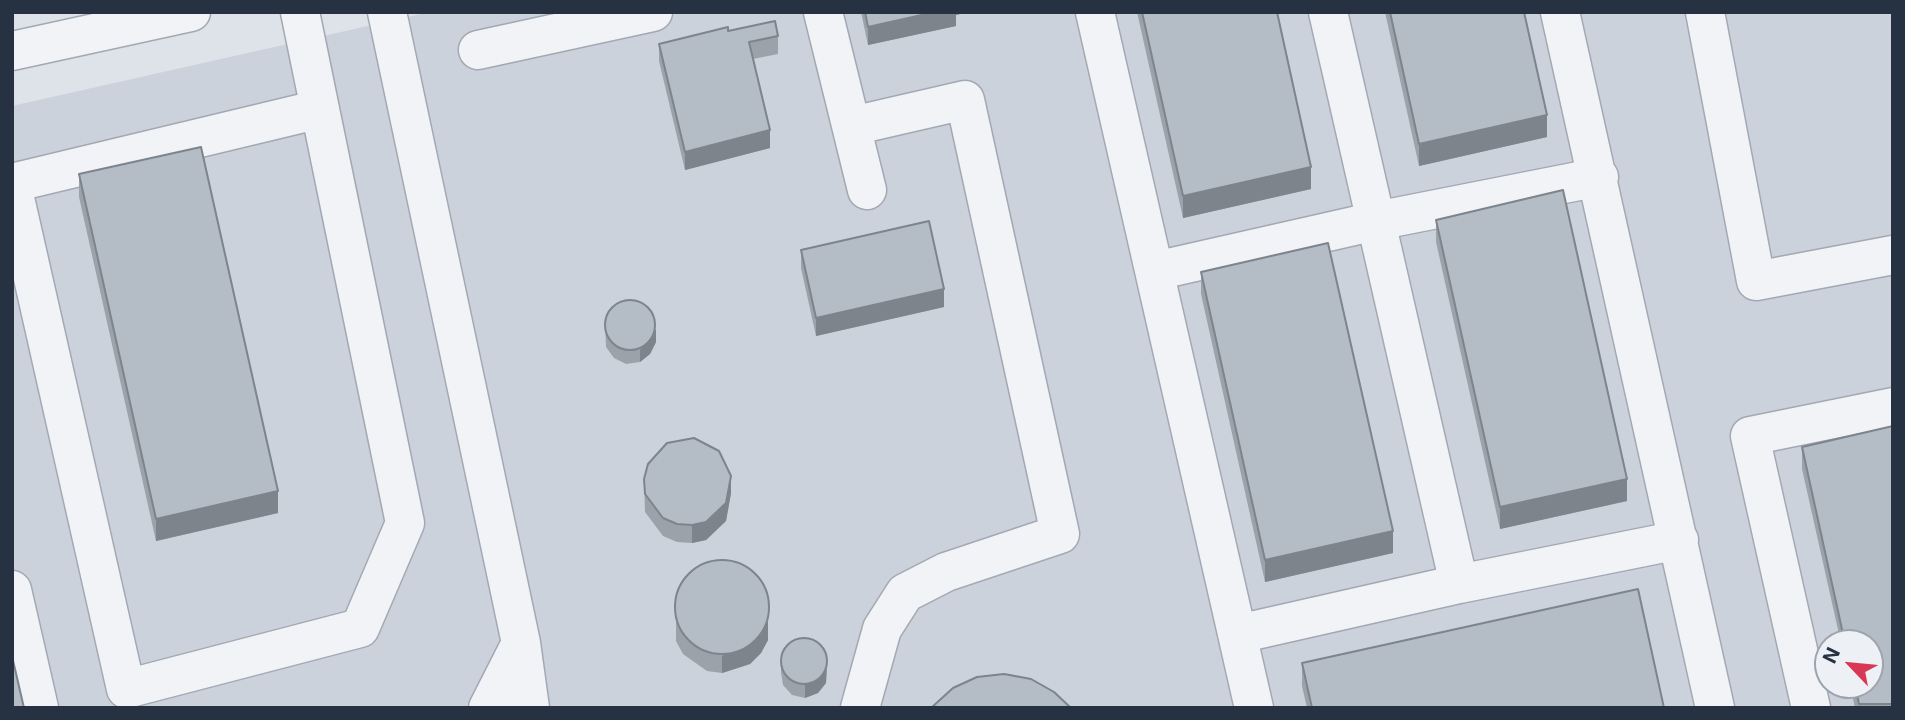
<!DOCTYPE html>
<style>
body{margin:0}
#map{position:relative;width:1905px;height:720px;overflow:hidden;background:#dee2e9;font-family:Inter,sans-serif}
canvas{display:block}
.frame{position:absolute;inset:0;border:14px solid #263141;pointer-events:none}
.north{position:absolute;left:1814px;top:629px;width:70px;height:70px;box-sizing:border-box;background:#edf1f6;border:2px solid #9da4ae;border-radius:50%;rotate:296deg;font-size:19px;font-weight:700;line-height:28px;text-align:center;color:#263141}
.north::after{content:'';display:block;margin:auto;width:24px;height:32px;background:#d93756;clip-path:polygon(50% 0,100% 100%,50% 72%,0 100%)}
</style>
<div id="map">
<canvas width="1905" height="720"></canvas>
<div class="frame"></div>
<div class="north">N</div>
</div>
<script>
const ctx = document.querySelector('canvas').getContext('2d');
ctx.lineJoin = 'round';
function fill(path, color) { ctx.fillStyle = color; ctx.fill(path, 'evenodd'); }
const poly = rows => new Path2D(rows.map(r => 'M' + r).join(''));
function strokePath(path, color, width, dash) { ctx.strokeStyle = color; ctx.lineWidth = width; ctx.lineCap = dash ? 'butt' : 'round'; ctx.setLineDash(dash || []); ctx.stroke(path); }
const built = poly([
 [430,12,1893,12,1893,708,12,708,12,106],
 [1828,643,1870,643,1870,685,1828,685]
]);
const minor = poly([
 [387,12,521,643,488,708],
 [823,12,867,190],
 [1095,12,1254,708],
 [1328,12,1459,584],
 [1560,12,1715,708],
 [1705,12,1756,281,1893,255],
 [478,50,653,12],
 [12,51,191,12],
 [852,126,965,100,1060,534,946,572,905,593,882,629,860,708],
 [12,183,320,109],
 [12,185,126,689,360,628,405,523,300,12],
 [1155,271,1376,221,1599,177],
 [12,590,39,708],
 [1238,634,1459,584,1679,540],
 [521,643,530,708],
 [1811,708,1750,436,1893,407]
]);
const wall = poly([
 [861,12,964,12,964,13,956,15,956,26,868,45],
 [1137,12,1277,12,1311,189,1183,218],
 [1385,12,1524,12,1547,137,1419,166],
 [728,31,778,36,778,54,753,59,770,148,685,170,659,61,659,44],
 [79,174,278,513,156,541,79,197],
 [1436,220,1627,501,1500,529,1436,242],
 [801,250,944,307,816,336,801,268],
 [1201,272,1393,553,1265,582,1201,294],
 [605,322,656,342,650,354,640,362,626,364,614,358,606,347],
 [1893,426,1893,708,1855,708,1850,685,1870,685,1870,643,1841,643,1802,469,1802,447],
 [644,479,731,493,726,521,706,540,692,543,677,542,663,536,645,512],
 [768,592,768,640,761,653,750,664,722,673,707,671,683,654,676,641,676,593],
 [781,660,827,670,826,683,818,693,805,698,792,695,783,685,781,672],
 [1302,663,1664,708,1307,708,1302,686]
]);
const shadedWall = poly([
 [935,12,964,13,956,15,956,26,868,45,868,27],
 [1547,115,1547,137,1419,166,1419,144],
 [770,130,770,148,685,170,685,152],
 [1311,167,1311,189,1183,218,1183,196],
 [944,289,944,307,816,336,816,318],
 [656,329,656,342,650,354,640,362,640,350],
 [731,476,731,493,726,521,706,540,692,543,692,525],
 [1627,479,1627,501,1500,529,1500,507],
 [278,491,278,513,156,541,156,519],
 [1393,531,1393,553,1265,582,1265,560],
 [768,622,768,640,761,653,750,664,722,673,722,656],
 [827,657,826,683,818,693,805,698,805,685]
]);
const building = poly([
 [865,12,935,12,868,27,865,12],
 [1142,12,1277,12,1311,167,1183,196,1142,12],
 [1390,12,1524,12,1547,115,1419,144,1390,12],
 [775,21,778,36,749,42,770,130,685,152,659,44,728,27,728,31,775,21],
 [201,147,278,491,156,519,79,174,201,147],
 [1563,190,1627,479,1500,507,1436,220,1563,190],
 [929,221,944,289,816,318,801,250,929,221],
 [1328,243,1393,531,1265,560,1201,272,1328,243],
 '605 325a25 25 0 1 1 50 0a25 25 0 1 1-50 0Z',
 [1893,426,1893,704,1859,704,1855,685,1870,685,1870,643,1845,643,1802,447,1893,426],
 [694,438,719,451,731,476,726,503,706,522,692,525,677,524,663,518,645,494,644,479,648,464,667,443,694,438],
 '675 607a47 47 0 1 1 94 0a47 47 0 1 1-94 0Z',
 [1638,589,1664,708,1312,708,1302,663,1638,589],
 '781 661a23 23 0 1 1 46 0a23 23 0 1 1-46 0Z',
 [12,656,24,708,12,708,12,656],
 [1004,674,1031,679,1054,692,1071,708,931,708,953,688,977,677,1004,674]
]);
fill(built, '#cbd2db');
strokePath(minor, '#a3a9b3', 41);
strokePath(minor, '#f1f3f7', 38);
fill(wall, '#9ba2aa');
fill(shadedWall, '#7e848b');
fill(building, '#b4bcc6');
strokePath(building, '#7e848b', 2);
</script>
